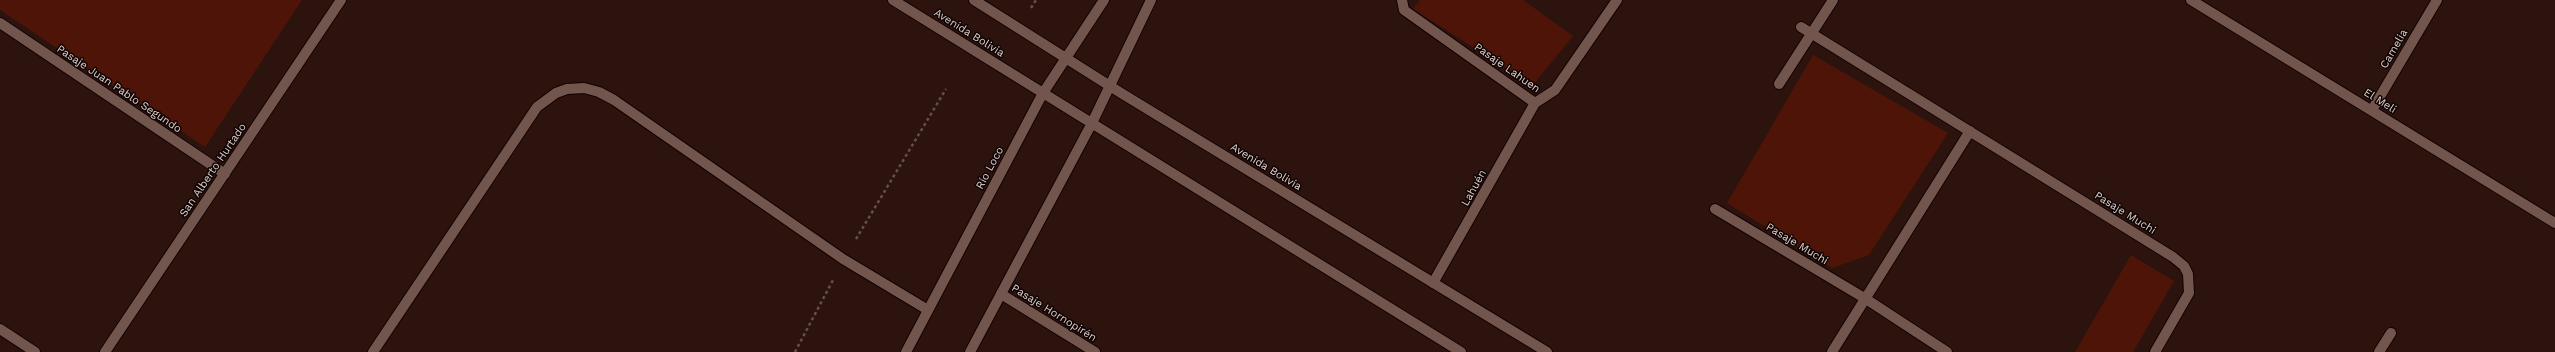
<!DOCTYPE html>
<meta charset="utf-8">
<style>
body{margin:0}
canvas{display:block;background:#2c130e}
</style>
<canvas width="2555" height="352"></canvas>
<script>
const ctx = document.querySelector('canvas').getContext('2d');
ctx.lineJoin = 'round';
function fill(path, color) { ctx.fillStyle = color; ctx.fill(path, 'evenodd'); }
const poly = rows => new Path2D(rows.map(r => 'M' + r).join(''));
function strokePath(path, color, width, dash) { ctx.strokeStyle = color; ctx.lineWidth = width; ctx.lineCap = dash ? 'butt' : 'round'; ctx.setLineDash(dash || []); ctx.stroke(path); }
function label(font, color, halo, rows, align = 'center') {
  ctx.font = font + ' "Work Sans",sans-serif'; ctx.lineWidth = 3; ctx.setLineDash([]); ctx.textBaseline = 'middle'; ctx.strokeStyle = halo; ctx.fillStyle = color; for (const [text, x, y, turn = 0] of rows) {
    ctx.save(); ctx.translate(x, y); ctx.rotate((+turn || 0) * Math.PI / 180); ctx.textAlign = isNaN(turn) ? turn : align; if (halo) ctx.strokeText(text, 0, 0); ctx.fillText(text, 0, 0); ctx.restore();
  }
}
const green = poly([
 [0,0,302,0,205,147,0,10],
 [1420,0,1523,0,1573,36,1533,85,1413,9],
 [1813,55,1948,133,1869,255,1832,268,1727,203],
 [2131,255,2174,281,2133,352,2075,352]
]);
const path = poly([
 [1031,8,1036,0],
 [856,239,946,89],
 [795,352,833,280]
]);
const minor = poly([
 [1402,0,1404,10,1535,103],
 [2191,0,2555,223],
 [0,23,225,174],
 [1801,27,2173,257,2184,266,2188,274,2189,293,2155,352],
 [1779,84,1833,0],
 [2372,110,2437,0],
 [1715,209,1866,299,1947,352],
 [1433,283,1535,103,1555,90,1617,0],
 [1001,294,1095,352],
 [0,329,35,352],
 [105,352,341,0],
 [373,352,537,107,556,93,567,89,584,88,599,92,614,100,843,259,928,310],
 [1832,352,1970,131],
 [2379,352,2391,333]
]);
const tertiary = poly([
 [893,0,1461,352],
 [974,0,1121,93,1547,352],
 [906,352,1043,93,1104,0],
 [970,352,1092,123,1151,0]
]);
const streetNames = [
 ["Avenida Bolivia",969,33,32],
 ["Camelia",2394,49,-60],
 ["Pasaje Lahuen",1507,68,35],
 ["Pasaje Juan Pablo Segundo",119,89,34],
 ["El Meli",2380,101,32],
 ["Avenida Bolivia",1266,167,31],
 ["Río Loco",990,168,-62],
 ["San Alberto Hurtado",213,170,-56],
 ["Lahuén",1474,188,-61],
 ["Pasaje Muchi",2125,213,32],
 ["Pasaje Muchi",1797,244,31],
 ["Pasaje Hornopirén",1054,313,32]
];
fill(green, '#4d1407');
strokePath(minor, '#130100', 12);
strokePath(tertiary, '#130100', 12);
strokePath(path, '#664f4a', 2.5, [3, 3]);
strokePath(minor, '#72554d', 10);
strokePath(tertiary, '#72554d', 10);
label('11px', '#e1cfcb', '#0d0403', streetNames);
</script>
